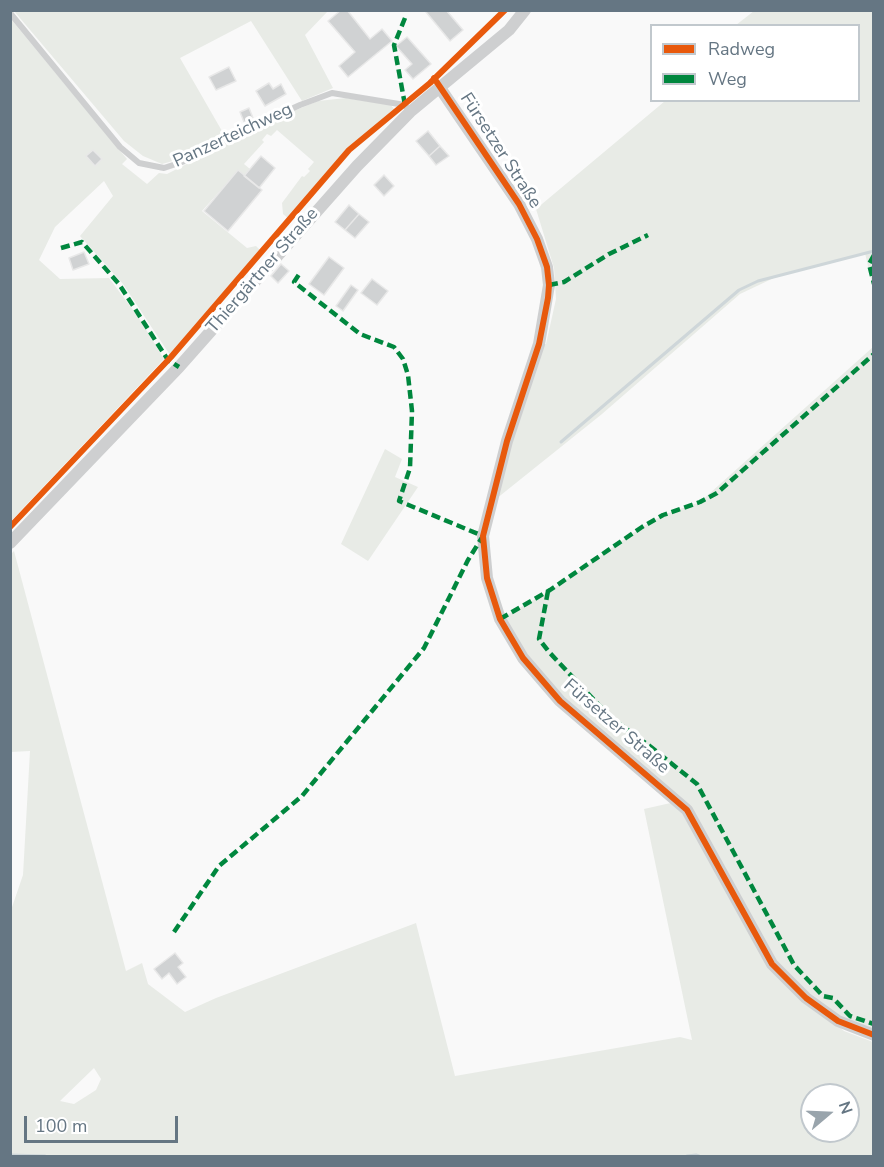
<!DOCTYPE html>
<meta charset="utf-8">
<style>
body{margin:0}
#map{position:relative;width:884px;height:1167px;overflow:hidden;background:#f9f9f9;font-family:"Nunito Sans",sans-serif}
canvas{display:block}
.frame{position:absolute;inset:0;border:12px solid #657683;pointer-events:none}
.legend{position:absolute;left:650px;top:24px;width:210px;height:78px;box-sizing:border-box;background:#fff;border:2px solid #c1c8cd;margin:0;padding:8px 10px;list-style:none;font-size:18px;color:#657683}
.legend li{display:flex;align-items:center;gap:12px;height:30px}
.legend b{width:30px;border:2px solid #c1c8cd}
.north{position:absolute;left:800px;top:1083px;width:60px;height:60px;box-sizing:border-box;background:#fff;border:2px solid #c1c8cd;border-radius:50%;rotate:71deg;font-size:16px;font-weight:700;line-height:24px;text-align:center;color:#657683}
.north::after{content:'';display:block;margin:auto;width:21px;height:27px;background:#99a4ac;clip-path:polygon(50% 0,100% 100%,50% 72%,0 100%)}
.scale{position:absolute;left:24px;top:1116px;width:154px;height:27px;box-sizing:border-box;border:3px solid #657683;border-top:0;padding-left:8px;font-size:18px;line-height:21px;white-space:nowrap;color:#657683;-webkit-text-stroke:4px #fff;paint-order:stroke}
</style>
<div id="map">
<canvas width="884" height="1167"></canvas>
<div class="frame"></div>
<ul class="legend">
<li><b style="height:8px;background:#e8590c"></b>Radweg</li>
<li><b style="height:8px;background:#00873e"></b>Weg</li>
</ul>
<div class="north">N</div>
<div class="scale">100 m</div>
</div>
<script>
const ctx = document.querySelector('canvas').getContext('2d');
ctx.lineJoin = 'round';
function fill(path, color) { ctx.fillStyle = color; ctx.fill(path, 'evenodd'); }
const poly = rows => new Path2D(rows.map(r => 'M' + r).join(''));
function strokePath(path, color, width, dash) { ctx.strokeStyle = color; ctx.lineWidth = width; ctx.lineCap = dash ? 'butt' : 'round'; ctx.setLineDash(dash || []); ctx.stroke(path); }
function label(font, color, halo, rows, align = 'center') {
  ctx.font = font + ' "Nunito Sans",sans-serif'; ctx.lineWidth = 6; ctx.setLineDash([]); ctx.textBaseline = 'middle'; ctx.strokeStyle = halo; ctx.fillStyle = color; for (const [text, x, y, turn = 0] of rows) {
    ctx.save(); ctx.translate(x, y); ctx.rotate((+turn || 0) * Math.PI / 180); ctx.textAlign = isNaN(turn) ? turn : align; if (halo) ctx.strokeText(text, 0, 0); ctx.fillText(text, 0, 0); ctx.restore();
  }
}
const green = poly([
 [14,11,328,11,305,35,333,88,302,101,251,21,180,58,226,138,190,156,162,164,143,156,124,141],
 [754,11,873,11,873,288,865,253,778,276,740,294,602,414,491,503,539,344,546,344,556,299,554,268,536,209,665,101,858,100,858,26,736,25],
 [10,18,127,159,122,164,147,184,159,173,167,174,279,117,318,101,346,98,391,105,394,109,345,153,289,219,283,214,282,203,302,176,304,177,310,171,308,169,314,162,277,130,271,136,267,134,262,140,264,142,244,164,250,169,244,176,238,171,202,211,247,248,256,246,260,250,170,355,123,284,80,236,113,196,104,181,55,227,39,260,60,279,109,278,139,318,164,359,11,521],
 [873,347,873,1035,838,1021,772,964,687,810,560,701,500,619,551,590,642,527,663,515,700,502],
 [385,449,402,459,395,477,418,487,368,561,341,544],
 [14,551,126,971,142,963,148,984,185,1012,216,998,416,923,455,1076,680,1037,692,1040,644,809,675,802,726,884,770,966,844,1031,873,1042,873,1156,10,1156,10,913,23,875,30,751,11,752,10,555],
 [94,1068,101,1079,96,1090,74,1104,60,1101],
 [812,1095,848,1095,848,1131,812,1131]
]);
const stream = poly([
 [561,442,739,290,758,281,874,251],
 [10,1155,45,1156],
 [687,1156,696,1155,699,1156]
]);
const building = poly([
 [341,10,347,10,370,39,382,29,392,41,348,77,339,66,355,52,328,21,341,10],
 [428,10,446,10,463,30,450,41,426,12,428,10],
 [407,37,431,64,413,79,405,70,412,64,396,46,407,37],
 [229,67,236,81,216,90,209,77,229,67],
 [269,83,273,89,281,84,286,94,265,106,256,91,269,83],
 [249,108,253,118,244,122,240,112,249,108],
 [428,131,440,146,429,156,416,141,428,131],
 [440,146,449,156,436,165,429,156,440,146],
 [93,150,102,159,95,166,86,156,93,150],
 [261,156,275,168,259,188,244,176,261,156],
 [238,170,262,190,228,231,204,211,238,170],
 [384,175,394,186,384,196,374,185,384,175],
 [349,205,359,214,345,230,335,222,349,205],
 [359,214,369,222,355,238,345,230,359,214],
 [84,252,89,264,73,270,69,258,84,252],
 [329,257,344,268,324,295,309,284,329,257],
 [281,264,289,271,278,283,271,276,281,264],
 [372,279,388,291,377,305,361,293,372,279],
 [351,285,358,290,343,311,336,306,351,285],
 [175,953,183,963,178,967,186,977,177,984,169,973,162,979,154,969,175,953]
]);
const service = poly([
 [10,13,120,147,139,163,164,168,191,159,241,132,300,105,332,93,405,105,410,112]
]);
const minor = poly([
 [440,88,519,204,537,239,547,267,549,285,539,344,507,441,483,536,487,578,500,619,523,658,560,701,687,810,772,964,806,998,838,1021,874,1035],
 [10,543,179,367,357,166,410,112,509,30,525,10]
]);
const quiet = poly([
 [405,18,394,45,405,105],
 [61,248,82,242,119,284,168,360,179,367],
 [874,255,869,264,874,284],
 [549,285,564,282,609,254,648,235],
 [548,591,539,639,549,652,610,717,651,747,697,784,794,965,823,996,833,998,850,1016,874,1024],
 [500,619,550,590,642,527,663,515,700,502,717,493,874,354],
 [174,932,219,866,302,796,424,648,468,560,483,536,399,501,410,468,412,411,408,375,403,359,394,347,360,334,294,282,300,273]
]);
const cycleway = poly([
 [434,78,519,204,537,239,547,267,549,285,548,298,539,344,507,441,483,536,487,578,500,619,523,658,560,701,687,810,772,964,806,998,838,1021,874,1035],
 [10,527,171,357,349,150,430,83,505,10]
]);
const streetNames = [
 ["Panzerteichweg",233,136,-25],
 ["Fürsetzer Straße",500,151,57],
 ["Thiergärtner Straße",263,271,-49],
 ["Fürsetzer Straße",616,727,41]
];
fill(green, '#e8ebe6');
strokePath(stream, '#ced6d9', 3);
fill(building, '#d0d2d3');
strokePath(building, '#e8e8e8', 1.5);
strokePath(service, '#cecfd0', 6);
strokePath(minor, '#cecfd0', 12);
strokePath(quiet, '#00873e', 4.5, [9, 4.5]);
strokePath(cycleway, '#e8590c', 6);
label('18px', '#657683', '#fff', streetNames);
</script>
